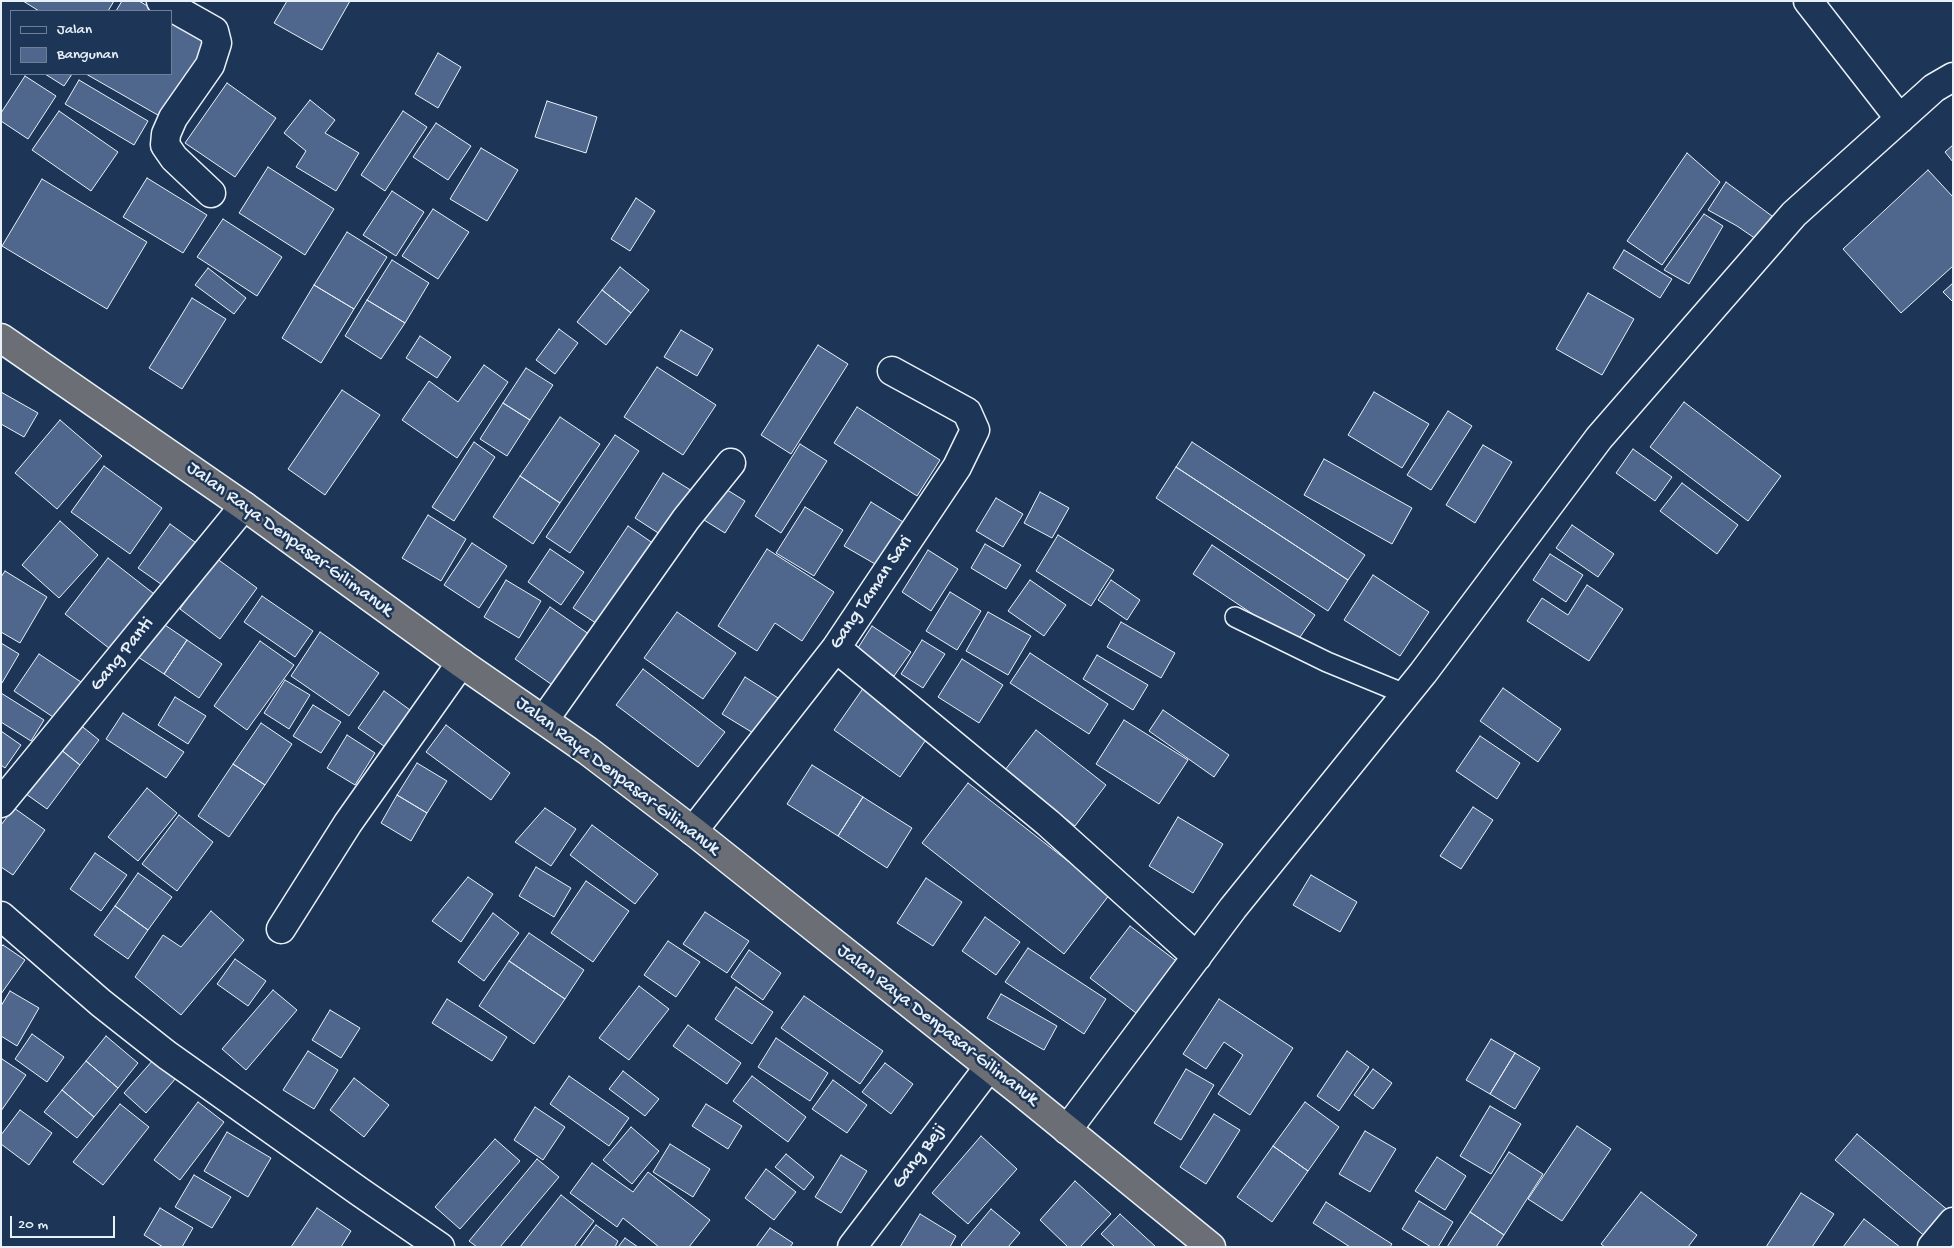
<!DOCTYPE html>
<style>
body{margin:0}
#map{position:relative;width:1954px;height:1248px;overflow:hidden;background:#1d3557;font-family:"Gochi Hand",sans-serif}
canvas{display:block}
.frame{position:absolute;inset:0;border:2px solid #e8f1f8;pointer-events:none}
.legend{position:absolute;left:10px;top:10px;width:162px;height:65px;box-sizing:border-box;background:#1d3557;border:1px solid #6e8097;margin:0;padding:6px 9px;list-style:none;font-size:15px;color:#e8f1f8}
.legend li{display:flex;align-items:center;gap:10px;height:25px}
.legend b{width:25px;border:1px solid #6e8097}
.scale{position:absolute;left:10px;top:1216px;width:105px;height:22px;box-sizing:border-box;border:2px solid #e8f1f8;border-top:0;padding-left:6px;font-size:15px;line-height:18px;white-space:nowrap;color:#e8f1f8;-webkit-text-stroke:4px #1d3557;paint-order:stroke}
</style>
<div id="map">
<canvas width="1954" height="1248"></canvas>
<div class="frame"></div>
<ul class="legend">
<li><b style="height:6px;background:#1d3557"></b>Jalan</li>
<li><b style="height:14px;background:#4f668d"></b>Bangunan</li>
</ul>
<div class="scale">20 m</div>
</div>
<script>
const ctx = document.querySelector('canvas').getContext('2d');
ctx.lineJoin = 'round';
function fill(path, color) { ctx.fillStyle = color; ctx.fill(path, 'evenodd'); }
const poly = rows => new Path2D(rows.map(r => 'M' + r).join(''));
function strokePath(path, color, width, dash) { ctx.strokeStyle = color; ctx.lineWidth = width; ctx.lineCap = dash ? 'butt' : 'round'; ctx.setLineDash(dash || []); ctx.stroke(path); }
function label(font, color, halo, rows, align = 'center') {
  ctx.font = font + ' "Gochi Hand",sans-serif'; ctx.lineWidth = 5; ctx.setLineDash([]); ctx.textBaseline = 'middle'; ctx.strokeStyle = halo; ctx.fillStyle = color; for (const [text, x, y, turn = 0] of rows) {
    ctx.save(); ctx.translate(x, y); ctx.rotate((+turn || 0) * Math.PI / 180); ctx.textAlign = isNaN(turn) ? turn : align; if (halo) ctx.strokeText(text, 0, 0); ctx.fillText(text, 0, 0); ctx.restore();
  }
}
const building = poly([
 [23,1,114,1,108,11,39,11,23,1],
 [122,1,139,1,156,11,116,11,122,1],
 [287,1,350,1,322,50,274,23,287,1],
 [171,20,208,41,163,118,86,74,171,74,171,20],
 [438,53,461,67,438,108,415,94,438,53],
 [45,74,72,74,64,86,45,74],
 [25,76,56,96,28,139,1,121,1,113,25,76],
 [79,80,148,121,134,145,65,104,79,80],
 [227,83,276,118,235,177,185,143,227,83],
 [310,100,335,120,325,133,359,153,336,191,296,167,306,151,284,133,310,100],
 [547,101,597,117,586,153,535,137,547,101],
 [59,111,118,152,91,191,32,150,59,111],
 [403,111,427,127,385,191,361,175,403,111],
 [436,123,471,146,448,180,413,157,436,123],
 [1953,145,1953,162,1945,152,1953,145],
 [481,148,518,170,487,221,450,199,481,148],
 [1687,153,1720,182,1662,265,1627,241,1687,153],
 [268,167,334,209,305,255,239,213,268,167],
 [1928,170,1953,197,1953,266,1901,313,1843,249,1928,170],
 [147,178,207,215,183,253,123,217,147,178],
 [42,179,147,242,107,309,2,246,42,179],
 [1726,182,1772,216,1756,239,1737,226,1708,210,1726,182],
 [392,191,424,212,396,256,363,235,392,191],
 [636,198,655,211,630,251,611,239,636,198],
 [433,209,469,232,438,279,402,256,433,209],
 [1704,214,1723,226,1689,284,1664,270,1704,214],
 [223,219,282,257,257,296,197,257,223,219],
 [347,232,387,257,354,309,314,285,347,232],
 [1624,250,1672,279,1660,298,1613,268,1624,250],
 [392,260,429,283,405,323,367,300,392,260],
 [620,267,649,290,631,313,602,290,620,267],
 [208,268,246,298,234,314,195,285,208,268],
 [1953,283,1953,302,1943,292,1953,283],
 [314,285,354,309,321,363,282,338,314,285],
 [602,290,631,313,606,345,577,322,602,290],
 [1588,293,1634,319,1602,375,1556,349,1588,293],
 [192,298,226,319,182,389,149,368,192,298],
 [367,300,405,323,381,359,345,336,367,300],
 [559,329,578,343,555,374,536,360,559,329],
 [681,330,713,349,697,376,664,357,681,330],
 [420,336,451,357,437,378,406,358,420,336],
 [818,345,848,364,791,454,761,435,818,345],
 [484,365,508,382,457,458,402,420,429,381,458,402,484,365],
 [657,367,716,405,683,455,624,417,657,367],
 [526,368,553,385,530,420,503,403,526,368],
 [342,390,380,415,325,495,288,469,342,390],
 [1,392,38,413,24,437,1,424,1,392],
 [1374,392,1429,424,1402,468,1348,435,1374,392],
 [1684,402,1781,476,1748,521,1650,447,1684,402],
 [503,403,530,420,507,456,480,439,503,403],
 [857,407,940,460,917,496,834,443,857,407],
 [1448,411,1472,426,1431,490,1407,475,1448,411],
 [560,417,600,444,560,503,520,476,560,417],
 [60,420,102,456,57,509,15,473,60,420],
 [615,435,639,451,570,553,546,537,615,435],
 [474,442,495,457,454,521,432,507,474,442],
 [1192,442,1365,555,1348,580,1176,467,1192,442],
 [800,444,827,461,781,533,755,516,800,444],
 [1483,445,1512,462,1475,523,1446,505,1483,445],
 [1633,449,1672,477,1655,501,1616,473,1633,449],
 [1324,459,1412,508,1392,544,1304,495,1324,459],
 [104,466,162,508,130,554,71,512,104,466],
 [1176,467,1348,580,1328,611,1156,498,1176,467],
 [663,473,697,494,669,540,635,518,663,473],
 [520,476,560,503,533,544,493,517,520,476],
 [1682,483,1738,525,1717,554,1660,511,1682,483],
 [724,488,745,501,725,533,704,520,724,488],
 [1040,492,1069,508,1052,538,1024,523,1040,492],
 [996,498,1023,514,1003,547,976,531,996,498],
 [871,502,908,525,882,568,844,546,871,502],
 [805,507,843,530,814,576,776,553,805,507],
 [428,515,466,539,441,581,402,558,428,515],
 [60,521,98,555,59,598,22,565,60,521],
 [170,524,199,545,168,589,138,568,170,524],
 [1572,525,1614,554,1598,577,1556,548,1572,525],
 [628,526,660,548,605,629,573,608,628,526],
 [1058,535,1114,570,1091,606,1036,571,1058,535],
 [472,543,507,566,479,608,444,585,472,543],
 [985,544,1021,565,1006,589,971,568,985,544],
 [1212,545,1315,615,1296,643,1193,574,1212,545],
 [550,549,584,572,561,605,528,582,550,549],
 [767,549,834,592,802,641,775,623,757,651,718,626,767,549],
 [928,550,958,569,931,611,902,592,928,550],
 [1550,554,1583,575,1566,602,1533,580,1550,554],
 [108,558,158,597,114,652,65,614,108,558],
 [216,558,257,588,220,639,180,609,216,558],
 [5,571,47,597,20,643,1,632,1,577,5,571],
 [1373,575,1429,612,1400,656,1344,620,1373,575],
 [506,580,541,601,519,638,484,617,506,580],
 [1030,580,1066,605,1044,636,1008,611,1030,580],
 [1111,580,1140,600,1127,620,1098,600,1111,580],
 [1587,585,1623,609,1589,661,1527,621,1542,598,1568,615,1587,585],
 [950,592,981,611,957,650,926,631,950,592],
 [262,596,313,631,295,657,244,622,262,596],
 [550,607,596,639,561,691,515,659,550,607],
 [677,612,736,653,703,699,644,658,677,612],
 [988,612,1031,636,1008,675,966,651,988,612],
 [1121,622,1175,653,1161,678,1107,647,1121,622],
 [162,623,187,640,164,674,138,657,162,623],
 [872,626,911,652,894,676,856,651,872,626],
 [320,632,379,673,349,716,291,676,320,632],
 [187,640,222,664,199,698,164,674,187,640],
 [922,640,945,654,923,688,901,674,922,640],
 [260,641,294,665,247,730,214,706,260,641],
 [1,643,19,654,2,683,1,683,1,643],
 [1030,653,1108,704,1089,734,1010,683,1030,653],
 [39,654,84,684,59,721,14,691,39,654],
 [1097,655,1148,685,1133,710,1083,679,1097,655],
 [962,659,1003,685,979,723,938,697,962,659],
 [643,669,725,732,698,767,616,705,643,669],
 [745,677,786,703,763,739,722,714,745,677],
 [285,680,310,695,289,729,264,713,285,680],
 [864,687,930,734,900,777,834,730,864,687],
 [1503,688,1561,729,1538,762,1480,721,1503,688],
 [384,691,417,715,391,751,358,728,384,691],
 [1,693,44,720,31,741,1,722,1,693],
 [175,697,206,716,188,744,158,725,175,697],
 [313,705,341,722,321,753,293,736,313,705],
 [1163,710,1229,755,1214,777,1149,731,1163,710],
 [123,713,184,752,166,778,106,739,123,713],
 [1124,720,1188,760,1159,804,1096,764,1124,720],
 [261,723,292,744,265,785,233,764,261,723],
 [79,724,99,740,80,765,60,749,79,724],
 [446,725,510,773,491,800,426,752,446,725],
 [1036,730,1106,785,1075,826,1005,770,1036,730],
 [1,731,21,745,5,768,1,765,1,731],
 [347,735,375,753,355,785,327,768,347,735],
 [1480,736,1520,763,1497,799,1456,771,1480,736],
 [60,749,80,765,47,809,26,794,60,749],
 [417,763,447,781,427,813,397,795,417,763],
 [233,764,265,785,229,837,198,816,233,764],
 [812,765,863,797,838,836,787,804,812,765],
 [968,783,1110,894,1064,954,922,843,968,783],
 [147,788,177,813,138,861,108,837,147,788],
 [397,795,427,813,411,841,381,823,397,795],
 [863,797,912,828,887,868,838,836,863,797],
 [1473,807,1493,820,1461,869,1440,856,1473,807],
 [14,808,45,830,13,875,1,867,1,825,14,808],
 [545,808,576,829,551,866,515,842,545,808],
 [179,815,213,842,177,891,142,864,179,815],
 [1178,817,1223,844,1193,893,1149,866,1178,817],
 [592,825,658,874,635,904,570,855,592,825],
 [95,853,127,875,101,911,70,889,95,853],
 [536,867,571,888,554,917,519,896,536,867],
 [138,873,172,897,148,930,115,906,138,873],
 [1311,875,1357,902,1340,932,1293,905,1311,875],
 [468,877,493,894,461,942,432,921,468,877],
 [926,878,962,902,933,946,897,923,926,878],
 [586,881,629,911,593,962,551,933,586,881],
 [115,906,148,930,128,959,94,935,115,906],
 [211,911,244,940,181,1015,135,977,163,935,181,947,211,911],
 [705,912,749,941,727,973,683,944,705,912],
 [493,913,519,933,484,981,458,962,493,913],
 [985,917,1020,942,996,975,962,951,985,917],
 [1130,926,1179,963,1140,1016,1090,978,1130,926],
 [529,933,584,970,565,999,509,961,529,933],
 [668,941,700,962,676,997,644,975,668,941],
 [3,945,25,960,1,994,1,947,3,945],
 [1028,948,1106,999,1084,1034,1005,982,1028,948],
 [749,950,781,973,763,1000,731,977,749,950],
 [235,959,266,981,248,1006,217,984,235,959],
 [509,961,565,999,534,1044,479,1006,509,961],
 [639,986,669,1009,629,1060,599,1038,639,986],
 [736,987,773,1012,752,1044,715,1019,736,987],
 [273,990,297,1010,246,1070,222,1049,273,990],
 [10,991,39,1008,17,1046,1,1036,1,1006,10,991],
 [1001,994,1057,1026,1044,1050,987,1018,1001,994],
 [804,996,883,1051,860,1084,781,1028,804,996],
 [447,999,507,1037,492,1061,432,1023,447,999],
 [1219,999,1293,1048,1250,1115,1218,1094,1243,1055,1224,1042,1206,1069,1183,1054,1219,999],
 [330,1010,360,1028,341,1058,312,1040,330,1010],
 [688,1025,741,1063,727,1084,673,1046,688,1025],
 [32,1034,64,1057,47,1082,15,1059,32,1034],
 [106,1036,138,1063,118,1088,86,1061,106,1036],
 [776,1038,828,1073,810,1101,758,1067,776,1038],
 [1491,1039,1515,1053,1490,1094,1466,1080,1491,1039],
 [308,1051,338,1070,314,1109,283,1090,308,1051],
 [1347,1051,1369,1067,1339,1111,1317,1096,1347,1051],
 [1515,1053,1540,1068,1515,1109,1490,1094,1515,1053],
 [2,1059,26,1075,1,1111,1,1060,2,1059],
 [154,1059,176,1078,146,1113,124,1093,154,1059],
 [86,1061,118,1088,94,1117,62,1090,86,1061],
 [885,1063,913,1084,891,1114,862,1092,885,1063],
 [1186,1069,1214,1085,1181,1140,1154,1123,1186,1069],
 [1373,1069,1392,1083,1373,1109,1354,1095,1373,1069],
 [623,1071,659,1099,645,1116,609,1089,623,1071],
 [569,1076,629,1118,609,1146,550,1104,569,1076],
 [752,1076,806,1117,788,1142,733,1101,752,1076],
 [354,1078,389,1105,364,1137,330,1110,354,1078],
 [833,1080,867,1105,847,1133,812,1109,833,1080],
 [62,1090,94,1117,77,1138,44,1112,62,1090],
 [198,1102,224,1122,180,1180,154,1160,198,1102],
 [1305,1102,1339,1127,1308,1171,1273,1146,1305,1102],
 [120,1104,149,1127,103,1185,73,1162,120,1104],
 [706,1104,742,1126,728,1149,692,1126,706,1104],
 [1490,1106,1521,1124,1491,1174,1460,1156,1490,1106],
 [535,1107,565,1127,543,1160,514,1140,535,1107],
 [20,1110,52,1133,29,1165,1,1144,1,1135,20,1110],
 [1214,1114,1240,1130,1206,1184,1180,1167,1214,1114],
 [1577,1126,1611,1149,1562,1221,1528,1199,1577,1126],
 [631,1127,659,1151,632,1184,603,1160,631,1127],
 [1365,1131,1396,1149,1370,1192,1339,1174,1365,1131],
 [227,1132,271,1158,248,1197,204,1171,227,1132],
 [1857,1134,1950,1212,1928,1239,1835,1160,1857,1134],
 [981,1136,1017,1169,968,1224,932,1193,981,1136],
 [495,1139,520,1161,460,1229,435,1207,495,1139],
 [670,1144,710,1169,693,1197,653,1172,670,1144],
 [1273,1146,1308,1171,1272,1222,1237,1197,1273,1146],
 [1509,1152,1543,1174,1504,1235,1470,1212,1509,1152],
 [786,1154,814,1177,804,1190,775,1167,786,1154],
 [841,1155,867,1171,841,1213,815,1197,841,1155],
 [1437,1157,1466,1176,1445,1210,1415,1191,1437,1157],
 [537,1159,559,1177,500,1247,477,1247,469,1241,537,1159],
 [592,1163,633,1192,648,1172,710,1220,689,1247,659,1247,623,1218,617,1227,570,1193,592,1163],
 [766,1169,796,1192,774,1220,745,1198,766,1169],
 [194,1175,231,1197,212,1228,175,1207,194,1175],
 [1075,1181,1111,1214,1080,1247,1068,1247,1040,1220,1075,1181],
 [1641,1192,1697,1235,1688,1247,1605,1247,1601,1244,1641,1192],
 [1801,1193,1834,1214,1812,1247,1766,1247,1801,1193],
 [561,1195,594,1221,574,1247,520,1247,561,1195],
 [1419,1201,1453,1222,1438,1247,1431,1247,1402,1229,1419,1201],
 [1326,1202,1392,1244,1390,1247,1350,1247,1313,1223,1326,1202],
 [160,1208,193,1228,182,1247,163,1247,144,1235,160,1208],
 [317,1208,351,1231,341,1247,291,1247,317,1208],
 [991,1209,1020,1233,1008,1247,963,1247,961,1245,991,1209],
 [1470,1212,1504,1235,1496,1247,1447,1247,1470,1212],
 [920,1214,956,1236,950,1247,900,1247,920,1214],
 [1120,1214,1156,1247,1115,1247,1101,1234,1120,1214],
 [1864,1219,1900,1247,1843,1247,1864,1219],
 [596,1225,618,1241,615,1247,580,1247,596,1225],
 [770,1228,793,1243,790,1247,756,1247,770,1228],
 [625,1238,638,1247,618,1247,625,1238]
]);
const lane = poly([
 [1235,617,1327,662,1405,694]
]);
const street = poly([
 [161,1,214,31,217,43,210,65,173,118,166,134,165,145,174,158,211,193],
 [1808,1,1900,119],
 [836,648,1048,823,1197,957],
 [544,720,686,519,731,463],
 [1,803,244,506],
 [693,831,836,648,957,467,975,430,967,412,892,371],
 [1,916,101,1003,167,1055,360,1192,440,1247],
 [281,929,348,823,461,663],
 [1067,1130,1233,908,1423,673,1599,438,1794,214,1934,88,1953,77],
 [852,1247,989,1067],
 [1932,1247,1953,1222]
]);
const highway = poly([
 [1,338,244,506,461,663,588,751,693,831,1021,1092,1211,1247]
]);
const streetNames = [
 ["Jalan Raya Denpasar-Gilimanuk",289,540,36],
 ["Gang Taman Sari",872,593,-56],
 ["Gang Panti",123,655,-51],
 ["Jalan Raya Denpasar-Gilimanuk",617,777,37],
 ["Jalan Raya Denpasar-Gilimanuk",937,1026,38],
 ["Gang Beji",920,1157,-53]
];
fill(building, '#4f668d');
strokePath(building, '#e8f1f8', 1);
strokePath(lane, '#e8f1f8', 22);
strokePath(street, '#e8f1f8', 31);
strokePath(highway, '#e8f1f8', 31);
strokePath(lane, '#1d3557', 19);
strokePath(street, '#1d3557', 28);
strokePath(highway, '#6b6f75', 28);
label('19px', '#e8f1f8', '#1d3557', streetNames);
</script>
